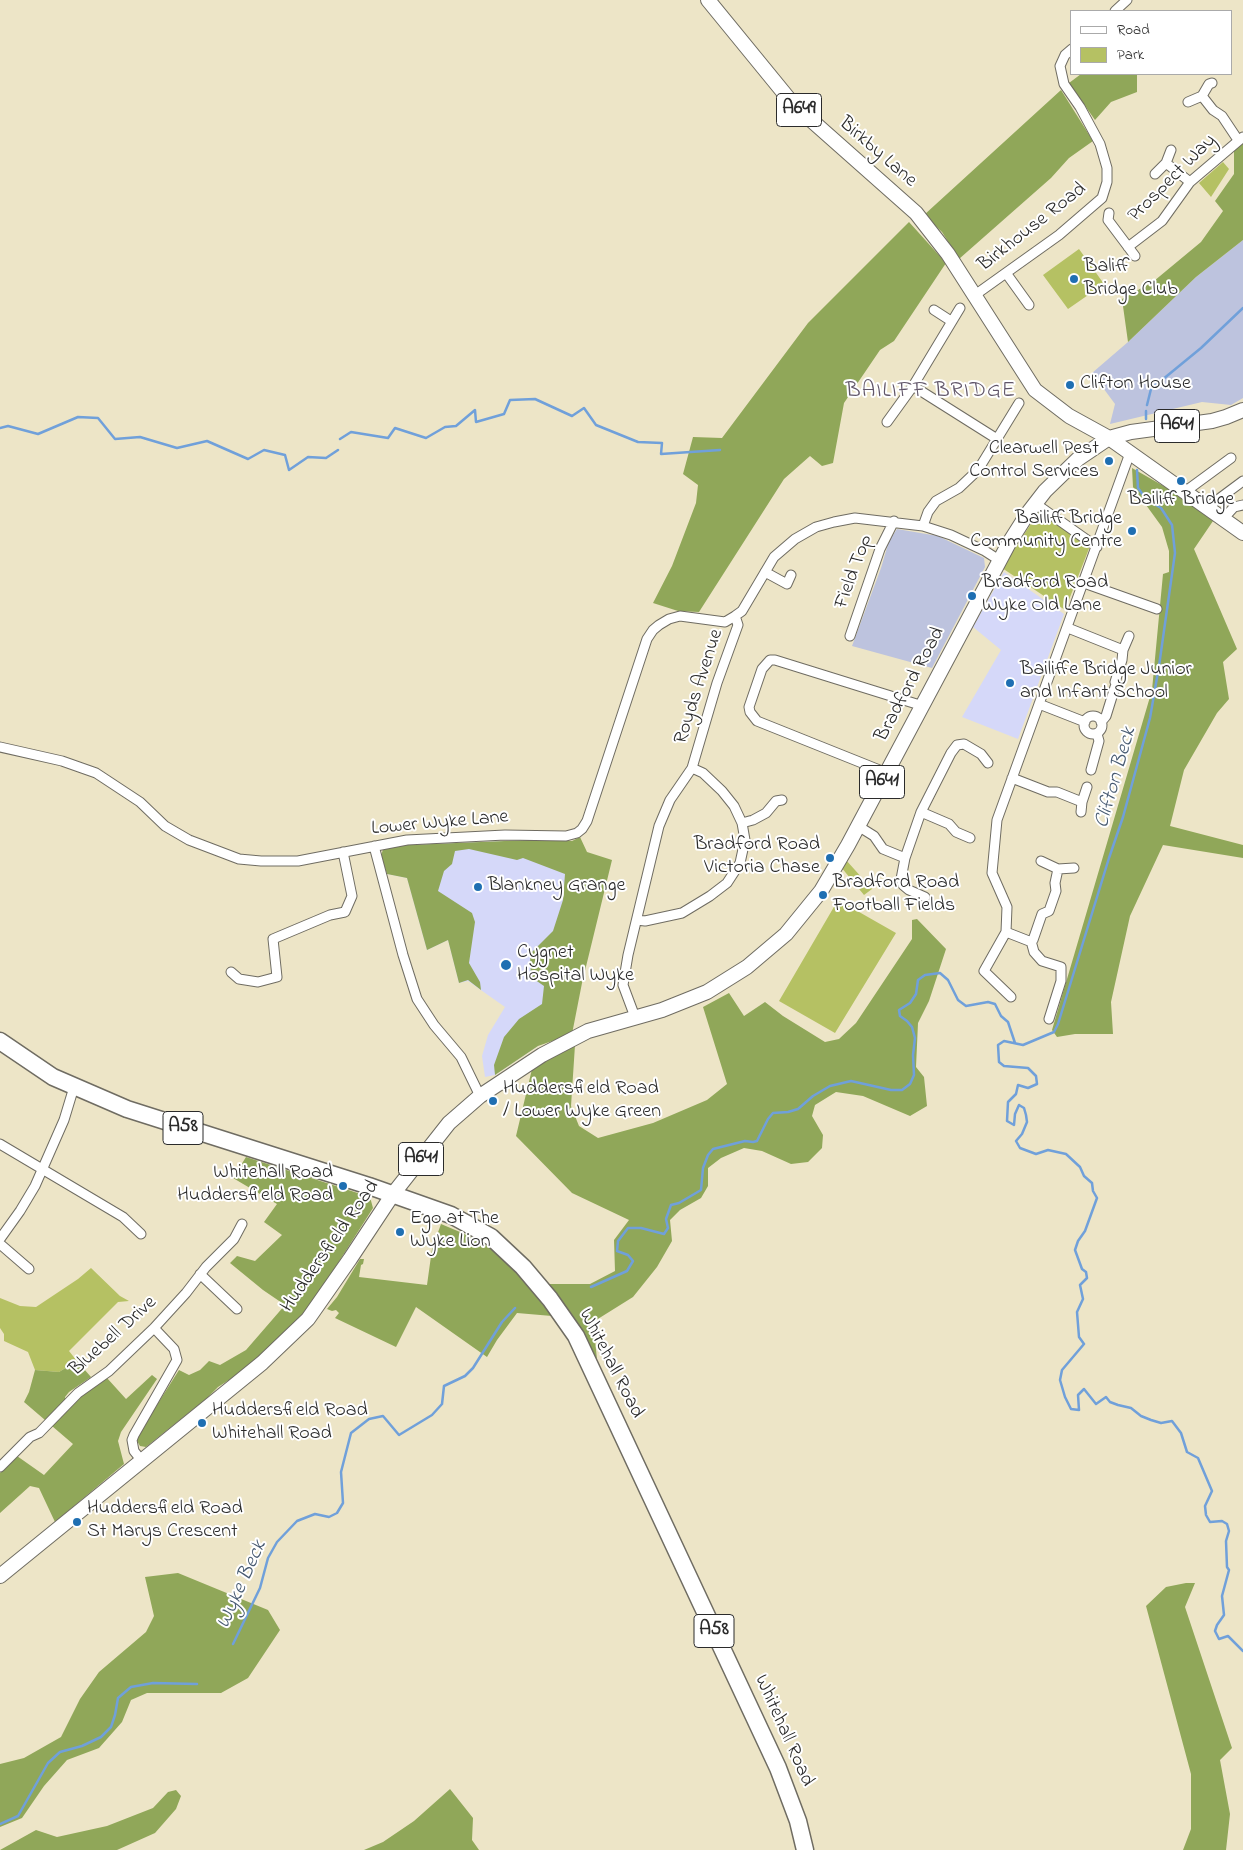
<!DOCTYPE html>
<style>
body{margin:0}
#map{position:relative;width:1243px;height:1850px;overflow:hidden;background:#ede5c7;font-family:"Indie Flower",sans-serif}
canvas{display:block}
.legend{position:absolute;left:1070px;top:10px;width:162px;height:65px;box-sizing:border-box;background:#fff;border:1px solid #aaa;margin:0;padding:6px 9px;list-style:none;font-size:15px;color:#2b2b2b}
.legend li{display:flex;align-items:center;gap:10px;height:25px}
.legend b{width:25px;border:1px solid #aaa}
</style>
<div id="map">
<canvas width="1243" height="1850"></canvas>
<ul class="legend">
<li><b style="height:6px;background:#fff"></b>Road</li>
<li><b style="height:14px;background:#b5c163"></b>Park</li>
</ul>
</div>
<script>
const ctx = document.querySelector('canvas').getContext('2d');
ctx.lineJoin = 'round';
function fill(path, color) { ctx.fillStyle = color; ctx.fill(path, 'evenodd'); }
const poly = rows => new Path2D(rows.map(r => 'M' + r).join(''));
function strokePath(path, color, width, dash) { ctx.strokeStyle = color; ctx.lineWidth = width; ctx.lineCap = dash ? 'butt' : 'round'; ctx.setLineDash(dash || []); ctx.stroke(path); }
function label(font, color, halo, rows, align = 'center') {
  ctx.font = font + ' "Indie Flower",sans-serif'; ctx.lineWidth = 4; ctx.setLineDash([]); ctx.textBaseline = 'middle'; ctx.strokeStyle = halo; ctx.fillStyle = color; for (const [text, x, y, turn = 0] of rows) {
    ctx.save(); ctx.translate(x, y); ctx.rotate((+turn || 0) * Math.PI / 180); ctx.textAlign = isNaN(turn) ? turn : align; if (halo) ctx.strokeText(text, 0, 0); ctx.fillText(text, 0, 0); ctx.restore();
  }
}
const built = poly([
 [1004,572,1064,614,1018,739,962,717,1001,650,973,627],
 [529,840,586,852,538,1046,495,1075,485,1077,482,1056,488,1035,505,1007,468,981,459,983,448,940,427,950,407,878,387,874,384,846]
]);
const industrial = poly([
 [1243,240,1243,398,1231,405,1202,402,1110,424,1115,404,1092,373,1128,342,1196,277],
 [897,529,938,536,984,558,985,567,932,668,852,646,881,568,889,541]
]);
const green = poly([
 [1223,162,1229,169,1211,197,1199,183],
 [1079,249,1104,284,1068,309,1043,275],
 [1040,510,1090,546,1065,610,1002,568],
 [846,860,872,889,864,895,841,867],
 [838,900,896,933,835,1033,779,1001],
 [91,1268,120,1296,129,1301,118,1302,69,1351,77,1361,59,1372,35,1370,28,1352,4,1341,4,1334,0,1328,0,1298,20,1306,36,1307,78,1279]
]);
const forest = poly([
 [1081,74,1137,74,1137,92,1111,102,1095,120,1069,83],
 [1061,90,1093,141,1069,158,1051,178,959,259,942,232,924,215],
 [1243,139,1243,240,1196,277,1128,342,1122,299,1154,281,1201,242,1223,211,1215,201,1234,174,1234,151,1232,148],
 [909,222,946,263,894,341,880,350,844,403,833,463,822,466,810,456,784,479,699,612,678,611,653,603,672,566,696,503,698,485,683,474,693,437,722,438,808,323],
 [1132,468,1174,492,1213,521,1194,549,1237,649,1223,662,1229,699,1217,713,1184,770,1170,826,1243,845,1243,858,1163,845,1130,916,1111,1002,1113,1034,1075,1034,1057,1037,1052,1030,1152,690,1163,574,1169,572,1169,551,1162,527,1133,487],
 [580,837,587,852,612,860,582,983,572,1034,538,1046,495,1075,494,1065,504,1037,519,1019,542,1004,544,986,531,977,530,954,553,931,563,900,565,874,523,858,517,860,469,849,455,851,452,864,444,871,438,891,472,913,475,922,469,963,480,982,481,990,468,980,459,983,448,940,427,950,407,878,387,874,381,856,384,846,529,840,572,841],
 [917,919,946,949,929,1001,918,1023,916,1067,924,1077,927,1106,910,1116,863,1096,836,1092,815,1105,812,1116,823,1135,822,1148,808,1162,791,1164,762,1151,744,1148,721,1158,708,1168,708,1186,701,1198,680,1210,670,1220,672,1241,657,1267,633,1297,593,1322,597,1359,566,1307,548,1284,590,1284,615,1271,614,1240,629,1220,572,1193,516,1136,532,1069,575,1045,571,1106,579,1126,598,1138,653,1123,707,1100,727,1084,703,1007,729,993,744,1016,765,1002,783,1016,825,1042,839,1039,856,1023,912,939,912,920],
 [246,1157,370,1197,373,1208,312,1304,289,1331,256,1360,232,1378,218,1387,206,1399,146,1447,140,1446,136,1439,138,1435,179,1370,189,1375,200,1370,209,1361,220,1365,246,1350,285,1305,263,1290,230,1263,237,1256,255,1261,282,1235,264,1222,277,1204,233,1178],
 [441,1224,479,1240,512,1266,552,1316,517,1313,497,1340,487,1357,416,1307,396,1347,335,1318,339,1313,336,1310,332,1311,327,1309,337,1297,360,1259,364,1259,363,1264,361,1265,359,1277,427,1285,432,1249],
 [77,1361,91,1377,69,1392,65,1397,66,1402,95,1384,98,1385,107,1378,126,1399,152,1375,157,1379,121,1432,118,1441,124,1464,55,1522,39,1488,30,1486,0,1513,0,1473,17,1456,44,1475,73,1444,24,1402,29,1392,35,1370,59,1372],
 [178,1573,268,1610,280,1630,248,1678,221,1693,147,1693,131,1700,122,1722,99,1748,67,1760,44,1786,22,1818,0,1827,0,1764,24,1758,61,1737,80,1699,99,1672,146,1632,154,1616,145,1577],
 [1186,1583,1195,1583,1185,1607,1232,1748,1220,1760,1230,1814,1226,1850,1183,1850,1191,1829,1191,1774,1146,1606,1166,1587],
 [450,1789,473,1818,472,1840,479,1850,364,1850,383,1842,414,1821],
 [176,1790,181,1796,176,1809,155,1833,117,1850,0,1850,36,1830,57,1837,107,1826,153,1808,168,1792]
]);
const stream = poly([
 [1147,405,1151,389,1201,348,1243,308],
 [1146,419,1146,411],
 [0,428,8,426,38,434,78,417,98,418,115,439,140,437,177,448,207,441,248,459,264,450,285,455,289,470,308,457,326,458,338,450],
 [340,439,351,432,388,438,395,428,426,438,445,427,456,426,475,410,476,422,504,414,510,400,535,399,572,416,584,408,596,425,638,442,662,443,661,454,720,450],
 [1137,470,1138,488,1146,499,1161,508,1172,525,1175,553,1159,666,1150,718,1123,817,1109,858,1058,1024,1054,1032,1023,1045,1004,1041,998,1045,999,1062,1004,1066,1028,1068,1036,1076,1037,1084,1028,1088,1018,1085,1016,1094,1008,1102,1007,1121,1014,1125,1015,1114,1019,1105,1024,1108,1026,1115,1027,1122,1022,1134,1016,1141,1020,1148,1036,1154,1048,1150,1066,1154,1080,1167,1084,1176,1092,1183,1093,1191,1097,1198,1085,1231,1078,1241,1075,1250,1082,1269,1086,1272,1087,1278,1080,1285,1083,1299,1077,1312,1079,1337,1084,1344,1062,1370,1060,1380,1065,1397,1071,1409,1079,1410,1078,1395,1084,1389,1096,1404,1106,1397,1110,1402,1118,1405,1131,1408,1141,1416,1151,1420,1161,1423,1172,1421,1181,1433,1187,1452,1198,1458,1212,1491,1205,1506,1206,1515,1210,1522,1222,1521,1227,1524,1229,1531,1226,1541,1227,1567,1229,1570,1222,1596,1224,1615,1217,1625,1215,1631,1219,1639,1228,1636,1243,1651],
 [591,1287,627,1271,633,1261,628,1255,617,1251,618,1241,628,1228,641,1228,664,1234,668,1228,666,1219,671,1205,679,1203,701,1190,703,1168,708,1155,713,1149,745,1141,753,1142,757,1141,768,1119,773,1113,788,1112,798,1109,813,1096,830,1086,851,1081,891,1090,902,1090,910,1084,914,1075,913,1055,915,1038,912,1027,907,1021,900,1016,899,1010,910,1003,916,994,918,980,925,975,940,973,948,980,958,1000,966,1006,988,1002,995,1004,1001,1016,1008,1022,1015,1043],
 [233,1644,260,1588,268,1558,277,1542,297,1521,315,1514,329,1517,337,1513,343,1503,341,1472,351,1433,369,1419,383,1416,399,1435,432,1415,442,1404,444,1386,465,1376,473,1368,502,1322,515,1308],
 [0,1824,18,1816,48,1763,60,1752,82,1746,101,1737,111,1727,115,1715,118,1698,131,1687,153,1683,197,1684]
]);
const street = poly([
 [1115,11,1127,0],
 [1202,96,1213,110,1222,116,1238,140],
 [1188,102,1202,96,1209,84,1212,83],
 [1166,163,1190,182],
 [1155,174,1166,163,1171,150],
 [1109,213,1108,220,1135,256],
 [1128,247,1162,221,1190,182,1243,137],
 [1006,273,1029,305],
 [975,295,1059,235,1102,198,1107,182,1107,168,1100,144,1080,107,1064,84,1060,66,1065,55,1072,49],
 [934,310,951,321],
 [913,386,997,439],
 [887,422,913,386,960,308],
 [1186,491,1231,458],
 [1036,504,1097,547],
 [1208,507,1243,481],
 [1224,518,1234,507,1243,505],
 [923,526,928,512,936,501,959,488,978,470,1019,403],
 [765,572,787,584,791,575],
 [1084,583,1157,609],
 [1068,628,1123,650],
 [850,636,880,549,894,521],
 [1115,682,1122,660,1123,650,1129,636],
 [1039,704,1085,722],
 '1084 725a9 9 0 1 1 18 0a9 9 0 1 1-18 0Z',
 [1101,722,1106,716,1115,687],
 [0,747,62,761,96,773,140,802,165,826,189,840,239,859,261,861,298,861,407,840,505,835,566,836,577,833,582,829,587,821,647,639,653,630,659,625,669,619,680,616,725,622,735,616,742,611,774,557,795,539,816,527,834,522,855,518,923,526,951,535,985,551,999,560],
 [1091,770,1099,741,1097,734],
 [887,773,757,721,750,712,749,707,762,669,770,660,775,660,923,706],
 [1012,778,1048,792,1057,792,1082,802],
 [921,812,949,824,956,832,970,838],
 [1081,812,1082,802,1087,787],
 [742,823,753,820,766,813,776,801,782,800],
 [858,826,874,836,883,849,905,858],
 [374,846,403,955,417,999,434,1025,461,1057,480,1096],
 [1041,861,1058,869,1074,868],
 [925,897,909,890,903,885,901,879,905,858,921,812,951,753,957,745,964,744,981,754,988,763],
 [637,920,645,921,682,913,710,896,727,883,740,863,745,840,742,823,734,806,722,791,703,773,692,768],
 [1006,932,1029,941,1033,940,1042,914,1049,911,1056,891,1055,883,1058,869],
 [1031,941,1034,952,1042,961,1061,967,1061,981,1049,1019],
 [231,972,239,979,258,982,277,977,273,939,330,915,345,912,352,896,343,852],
 [1011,997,984,971,1006,932,1007,907,992,873,997,820,1130,453],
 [635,1017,623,985,628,955,659,826,670,800,692,768,717,683,738,625,735,616],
 [0,1144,123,1217,141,1234],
 [0,1239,20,1211,35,1186,64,1120,74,1087],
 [0,1244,29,1269],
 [200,1274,237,1309],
 [142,1461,134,1451,132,1440,134,1435,177,1360,174,1349,154,1328],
 [0,1467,30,1437,39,1433,78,1393,109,1371,154,1328,186,1293,206,1267,234,1239,242,1224]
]);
const primary = poly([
 [708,0,793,104,916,213,948,254,1035,390,1069,416,1109,438,1243,533],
 [0,1576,262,1363,308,1319,350,1259,393,1194,449,1123,480,1096,542,1055,588,1031,662,1010,707,992,747,967,786,934,821,891,848,845,1009,543,1028,513,1045,491,1078,459,1109,438,1131,432,1212,421,1226,417,1243,410]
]);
const highway = poly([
 [0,1041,53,1077,127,1109,369,1186,451,1215,491,1237,523,1267,550,1299,576,1336,778,1768,798,1821,805,1850]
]);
const markers = [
 [1074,279,5,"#1f6fb2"],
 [1070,385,5,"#1f6fb2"],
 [1109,461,5,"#1f6fb2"],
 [1181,481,5,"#1f6fb2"],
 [1132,531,5,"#1f6fb2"],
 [972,596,5,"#1f6fb2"],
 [1010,683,5,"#1f6fb2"],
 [830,858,5,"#1f6fb2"],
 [478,887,5,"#1f6fb2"],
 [823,895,5,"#1f6fb2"],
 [506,965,6,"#1f6fb2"],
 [493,1101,5,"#1f6fb2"],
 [343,1186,5,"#1f6fb2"],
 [400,1232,5,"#1f6fb2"],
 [202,1423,5,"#1f6fb2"],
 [77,1522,5,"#1f6fb2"]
];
const shields = [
 [799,110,45],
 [1177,426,45],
 [882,782,45],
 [183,1128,40],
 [421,1159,45],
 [714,1631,40]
];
const shieldNames = [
 ["A649",799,110],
 ["A641",1177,426],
 ["A641",882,782],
 ["A58",183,1128],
 ["A641",421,1159],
 ["A58",714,1631]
];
const streetNames = [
 ["Birkby Lane",877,153,41],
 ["Prospect Way",1173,179,-45],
 ["Birkhouse Road",1033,228,-38],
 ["Field Top",855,572,-70],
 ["Bradford Road",911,685,-62],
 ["Royds Avenue",700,687,-72],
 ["Lower Wyke Lane",440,824,-5],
 ["Huddersfield Road",331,1247,-55],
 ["Bluebell Drive",114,1337,-42],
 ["Whitehall Road",610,1364,63],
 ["Whitehall Road",783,1731,66]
];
const poiNames = [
 ["Baliff",1084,268],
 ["Bridge Club",1084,291],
 ["Clifton House",1080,385],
 ["Clearwell Pest",1099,450,"right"],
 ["Control Services",1099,473,"right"],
 ["Bailiff Bridge",1181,501,"center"],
 ["Bailiff Bridge",1122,520,"right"],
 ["Community Centre",1122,543,"right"],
 ["Bradford Road",982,584],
 ["Wyke Old Lane",982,607],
 ["Bailiffe Bridge Junior",1020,671],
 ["and Infant School",1020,694],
 ["Bradford Road",820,846,"right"],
 ["Victoria Chase",820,869,"right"],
 ["Bradford Road",833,884],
 ["Football Fields",833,907],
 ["Blankney Grange",488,887],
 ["Cygnet",517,954],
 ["Hospital Wyke",517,977],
 ["Huddersfield Road",503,1090],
 ["/ Lower Wyke Green",503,1113],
 ["Whitehall Road",333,1174,"right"],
 ["Huddersfield Road",333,1197,"right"],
 ["Ego at The",410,1220],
 ["Wyke Lion",410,1243],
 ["Huddersfield Road",212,1412],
 ["Whitehall Road",212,1435],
 ["Huddersfield Road",87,1510],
 ["St Marys Crescent",87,1533]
];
const waterNames = [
 ["Clifton Beck",1117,778,-74],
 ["Wyke Beck",243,1585,-66]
];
const quarterNames = [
 ["BAILIFF BRIDGE",931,392]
];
fill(built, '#d5d8f9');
fill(industrial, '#bdc3de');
fill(green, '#b5c163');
fill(forest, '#90a759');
strokePath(stream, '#70a0da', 2.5);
strokePath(street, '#6f6c62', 11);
strokePath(primary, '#6f6c62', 16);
strokePath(highway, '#6f6c62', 19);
strokePath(street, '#fff', 9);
strokePath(primary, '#fff', 14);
strokePath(highway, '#fff', 16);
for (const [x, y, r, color] of markers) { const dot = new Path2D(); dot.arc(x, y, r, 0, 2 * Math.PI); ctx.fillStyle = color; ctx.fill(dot); strokePath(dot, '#fff', 2); }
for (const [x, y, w] of shields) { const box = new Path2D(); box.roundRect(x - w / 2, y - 16.5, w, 33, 4); ctx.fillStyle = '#fff'; ctx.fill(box); strokePath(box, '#2b2b2b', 1); }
label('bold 19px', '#2b2b2b', null, shieldNames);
label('20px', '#2b2b2b', '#fff', streetNames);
label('20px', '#2b2b2b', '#fff', poiNames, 'left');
label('italic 21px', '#475a71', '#fff', waterNames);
ctx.letterSpacing = '1px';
label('22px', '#615669', '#fff', quarterNames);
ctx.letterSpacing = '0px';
</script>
